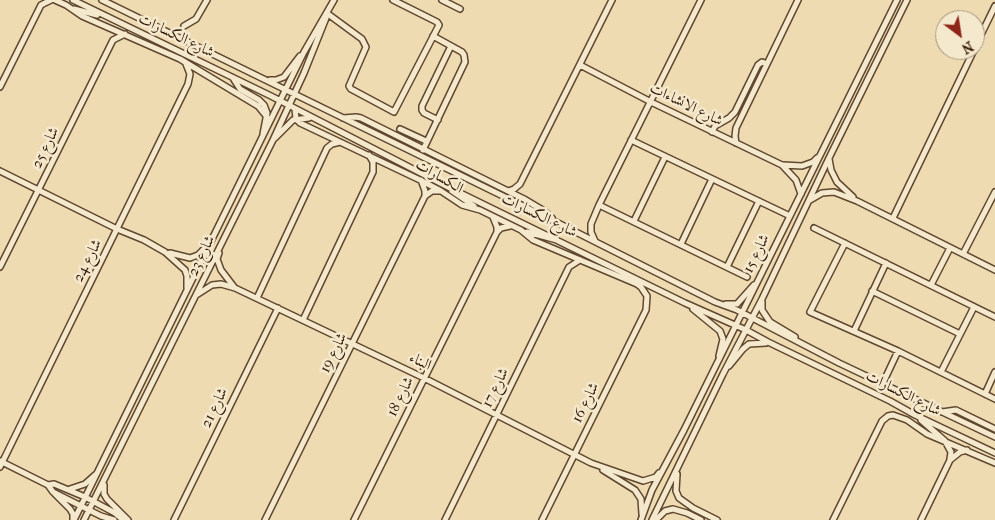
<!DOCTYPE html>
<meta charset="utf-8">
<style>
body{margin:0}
#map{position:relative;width:995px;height:520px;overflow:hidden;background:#eedbb2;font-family:"IM FELL French Canon",serif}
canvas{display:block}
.north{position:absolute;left:935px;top:10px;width:50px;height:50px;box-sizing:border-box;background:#f4e8cd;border:1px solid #a6947d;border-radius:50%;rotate:149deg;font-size:14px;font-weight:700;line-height:20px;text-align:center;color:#301705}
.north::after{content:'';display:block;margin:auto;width:18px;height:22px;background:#8f2418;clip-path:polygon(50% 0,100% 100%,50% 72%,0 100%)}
</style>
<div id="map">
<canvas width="995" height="520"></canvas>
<div class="north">N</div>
</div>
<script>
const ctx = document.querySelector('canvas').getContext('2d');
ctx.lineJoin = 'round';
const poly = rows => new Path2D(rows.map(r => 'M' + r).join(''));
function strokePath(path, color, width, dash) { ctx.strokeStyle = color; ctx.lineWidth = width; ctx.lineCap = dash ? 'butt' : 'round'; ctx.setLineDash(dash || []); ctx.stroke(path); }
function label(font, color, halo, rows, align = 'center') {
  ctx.font = font + ' "IM FELL French Canon",Amiri,serif'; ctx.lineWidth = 5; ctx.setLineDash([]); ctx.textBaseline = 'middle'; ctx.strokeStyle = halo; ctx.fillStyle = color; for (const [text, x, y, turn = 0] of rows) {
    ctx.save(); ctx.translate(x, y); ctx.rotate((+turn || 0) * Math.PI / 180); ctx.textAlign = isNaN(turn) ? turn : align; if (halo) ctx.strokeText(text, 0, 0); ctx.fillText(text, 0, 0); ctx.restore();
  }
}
const minor = poly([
 [55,0,66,5,82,16,180,59,258,106,267,117],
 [73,0,271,96,448,187,685,303,746,330,768,342,890,401,915,415,995,453],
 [102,0,556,222,715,302,737,310,839,363,995,437],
 [442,0,460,9],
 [74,9,97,15],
 [328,14,362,39,366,47,349,86,351,89,394,112,439,25,437,22,393,0],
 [184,26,196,19,207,0],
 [975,47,995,6],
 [580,65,651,102,782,165,796,180,801,194],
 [233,78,240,89,259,100,264,105,267,113,263,134],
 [270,80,276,80,284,77,300,56],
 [0,87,41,5,51,0],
 [295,109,296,119,300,123,420,180,441,191,462,205,480,210,521,230,533,240,637,284,641,287,647,296,646,310,542,520],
 [343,118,356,117,361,118,524,199,544,211,552,218],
 [438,120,424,113,422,110,422,106,451,46],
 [400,129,426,141],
 [712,132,715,126,729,118,735,112,758,65,762,62,767,64],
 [275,138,293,120,309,118],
 [631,140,790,216],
 [736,143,735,136,736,128,798,0],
 [423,150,465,62,464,55,462,52,433,36],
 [829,159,831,170,837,182,853,197],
 [783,165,802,166,813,162,817,158],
 [0,171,117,229,144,240,165,252,185,270,187,276,187,288],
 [421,180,425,191,425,196],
 [452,191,474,206],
 [508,191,514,189,520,184,612,0],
 [810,200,822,193,834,192,857,201,995,270],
 [599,205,747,277],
 [493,217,497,227,497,232],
 [893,218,974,50],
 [634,221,665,157],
 [814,228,995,317],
 [527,232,557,240],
 [595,241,591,232,591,224,599,205,701,0],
 [845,243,810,312,898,351,995,399],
 [681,244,712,179],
 [170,253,190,258,198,255,207,246],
 [219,253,217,259,221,270,234,287],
 [963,254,995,192],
 [0,267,113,40,125,34],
 [727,267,759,201],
 [931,285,950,248],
 [872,291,960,334],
 [198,294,212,285,221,284,235,288,424,378,591,463,643,481,656,477,659,473],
 [257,298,327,148,332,144,340,142],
 [762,302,762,310,770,322,795,337],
 [726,304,737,304,754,285],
 [693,309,720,331,723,339,719,356],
 [303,320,373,172,373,162,369,155],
 [854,331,886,263],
 [729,366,743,349,749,344,766,343],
 [941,372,974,307],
 [883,383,898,351],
 [985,394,995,372],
 [942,412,956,410,995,429],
 [921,420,945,441,951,452,950,459],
 [0,461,48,485,53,492,101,516,114,520],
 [0,467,188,84,190,74,186,64],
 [603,470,635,490,641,499,642,514],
 [677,474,676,491,679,498,693,508,717,520],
 [48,485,54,484,85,497,115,513,123,520],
 [104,485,104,494,107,499,128,520],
 [70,489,85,484,95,475],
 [55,494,70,509,73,514,73,520],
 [74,520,304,52,334,0],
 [84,520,273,140,304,73,326,18],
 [174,520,278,308],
 [265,520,425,196,432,191,439,191],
 [354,520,497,232,501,228,510,226],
 [445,520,569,267,580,260],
 [641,520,652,490,684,430,897,0],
 [652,520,723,374,762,299,829,158,907,0],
 [656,520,665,511,673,509,687,513,701,520],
 [833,520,882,421,888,416,893,415,907,420,927,434,995,463],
 [921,520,950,460,960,452,967,450]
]);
const streetNames = [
 ["شارع الكسارات",176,36,26],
 ["شارع الانشاءات",686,105,26],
 ["شارع 25",46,148,-64],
 ["الكسارات",439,177,30],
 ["شارع الكسارات",539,216,26],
 ["شارع 15",757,254,-64],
 ["شارع 23",202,256,-64],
 ["شارع 24",88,261,-63],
 ["شارع 19",334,353,-64],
 ["البناء",420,362,26],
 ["شارع 17",496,388,-64],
 ["شارع الكسارات",903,394,27],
 ["شارع 18",401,397,-64],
 ["شارع 16",586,403,-64],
 ["شارع 21",215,408,-64]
];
strokePath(minor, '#604830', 8);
strokePath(minor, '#f4e8cd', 5);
label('15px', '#301705', '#f4e8cd', streetNames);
</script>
